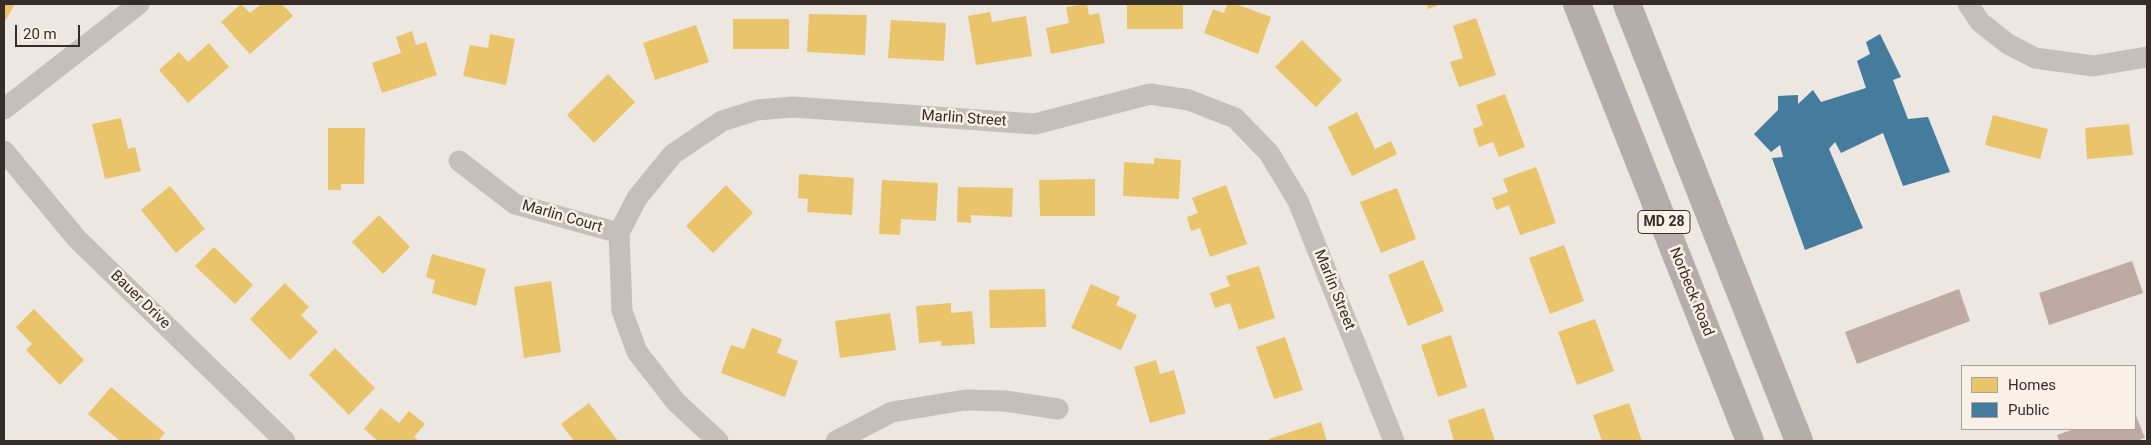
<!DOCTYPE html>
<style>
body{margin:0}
#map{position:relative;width:2151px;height:445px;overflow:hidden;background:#ece7e1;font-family:Roboto,sans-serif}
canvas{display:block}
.frame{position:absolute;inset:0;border:5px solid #362c28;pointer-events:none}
.legend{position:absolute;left:1961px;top:365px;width:175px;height:65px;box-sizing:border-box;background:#f9f1e8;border:1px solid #aba29b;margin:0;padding:6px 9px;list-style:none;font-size:15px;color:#362c28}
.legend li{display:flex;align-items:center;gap:10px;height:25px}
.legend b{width:25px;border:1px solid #aba29b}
.scale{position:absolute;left:15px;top:25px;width:65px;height:22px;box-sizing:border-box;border:2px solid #362c28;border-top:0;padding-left:6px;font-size:15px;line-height:18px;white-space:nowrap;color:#362c28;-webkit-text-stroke:4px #f9f1e8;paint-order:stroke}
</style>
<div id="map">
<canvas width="2151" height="445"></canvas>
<div class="frame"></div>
<ul class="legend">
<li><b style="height:14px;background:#e9c46a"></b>Homes</li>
<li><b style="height:14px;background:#457b9d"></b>Public</li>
</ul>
<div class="scale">20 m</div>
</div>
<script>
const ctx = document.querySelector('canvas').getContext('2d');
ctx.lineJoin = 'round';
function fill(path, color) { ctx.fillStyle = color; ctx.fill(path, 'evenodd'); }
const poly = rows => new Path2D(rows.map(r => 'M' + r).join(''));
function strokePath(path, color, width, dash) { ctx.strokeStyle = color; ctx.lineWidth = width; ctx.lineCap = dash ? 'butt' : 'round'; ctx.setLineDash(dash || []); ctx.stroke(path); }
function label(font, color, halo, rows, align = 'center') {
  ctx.font = font + ' Roboto,sans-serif'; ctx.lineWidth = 5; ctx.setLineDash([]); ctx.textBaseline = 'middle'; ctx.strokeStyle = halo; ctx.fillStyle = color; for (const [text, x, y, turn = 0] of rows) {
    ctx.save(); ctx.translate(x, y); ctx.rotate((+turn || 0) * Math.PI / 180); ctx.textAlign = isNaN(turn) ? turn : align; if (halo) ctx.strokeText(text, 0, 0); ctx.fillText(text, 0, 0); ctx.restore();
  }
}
const homes = poly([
 [4,4,15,4,4,23],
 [241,4,250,13,261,4,282,4,293,16,250,54,221,22],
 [1087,4,1089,15,1099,13,1105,43,1051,54,1046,28,1069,23,1066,7],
 [1127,4,1183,4,1183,29,1127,29],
 [1227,4,1236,4,1271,17,1258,54,1204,33,1213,9,1224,13],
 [1427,4,1442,4,1428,9],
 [990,12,992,22,1026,16,1032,56,976,65,968,16],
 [809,14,867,15,865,55,807,52],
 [1476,18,1496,75,1459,87,1450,62,1463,58,1453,26],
 [733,19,789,19,789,49,733,49],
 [891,20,946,23,944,61,888,58],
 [696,25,709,62,655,80,643,43],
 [412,31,416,45,426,42,437,75,382,93,372,63,401,53,396,37],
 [490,34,515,39,506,85,463,76,470,45,488,48],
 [1302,40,1342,80,1316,107,1275,67],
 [209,43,229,67,188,103,159,70,179,52,188,62],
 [608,74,635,102,594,143,567,115],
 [1505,94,1525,147,1499,157,1493,142,1479,147,1473,129,1483,125,1476,105],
 [1357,112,1375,149,1391,141,1397,154,1352,176,1328,127],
 [1993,115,2048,129,2040,159,1985,145],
 [121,118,128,149,135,147,141,171,105,179,92,124],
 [2129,124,2133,155,2087,159,2085,128],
 [328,128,365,128,364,184,341,184,341,190,328,190],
 [1154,158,1181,160,1179,199,1123,196,1124,162,1154,164],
 [1536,167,1556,223,1520,235,1509,205,1496,210,1492,198,1508,192,1503,179],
 [799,174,854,178,852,215,807,212,808,199,798,198],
 [1095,179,1095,216,1040,216,1039,180],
 [882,180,938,183,936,221,901,219,900,235,879,234],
 [726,185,753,213,713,253,686,226],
 [1226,185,1247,244,1210,257,1200,228,1191,231,1187,217,1198,213,1192,198],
 [170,186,205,229,176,253,141,210],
 [958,187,1013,188,1012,217,971,215,971,223,957,222],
 [1397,188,1416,239,1381,253,1360,202],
 [379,215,410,247,383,274,352,242],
 [1564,245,1584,301,1550,314,1529,258],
 [214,247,253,285,235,304,195,266],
 [432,254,486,269,476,306,432,293,435,280,426,277],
 [1423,260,1444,311,1408,326,1388,275],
 [1259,266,1275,318,1239,330,1230,303,1215,308,1210,293,1230,286,1226,276],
 [551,281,561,352,524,358,514,287],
 [285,283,309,307,301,315,318,332,290,360,250,319],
 [1091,284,1120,297,1116,305,1137,315,1121,350,1071,328],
 [1045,289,1046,327,990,328,989,290],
 [951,303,951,313,972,311,975,344,941,346,941,341,919,343,916,306],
 [34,309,84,360,60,385,26,350,32,344,16,327],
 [890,313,896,350,840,358,835,321],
 [1595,319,1614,371,1577,385,1558,332],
 [752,328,782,339,777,353,798,361,785,397,721,373,731,345,744,349],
 [1451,335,1467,387,1438,397,1421,345],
 [1285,337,1303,390,1274,399,1256,347],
 [335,348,375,388,349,415,309,375],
 [1156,360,1160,374,1174,370,1186,413,1150,423,1134,367],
 [111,387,165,433,158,441,120,441,88,414],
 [589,403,618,441,574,441,561,424],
 [1629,403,1642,441,1602,441,1593,415],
 [381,408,399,423,409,411,425,424,414,437,419,441,378,441,364,429],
 [1484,408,1495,441,1454,441,1448,420],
 [1321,422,1327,441,1269,441,1269,439]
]);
const public = poly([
 [1880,34,1901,77,1893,80,1908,119,1928,117,1950,172,1903,186,1883,133,1841,153,1835,142,1829,149,1863,228,1805,250,1772,158,1783,157,1780,145,1771,152,1754,134,1778,110,1778,96,1798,95,1798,104,1813,90,1821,102,1866,88,1857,61,1870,54,1866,42]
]);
const building = poly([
 [2132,261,2143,293,2049,325,2039,293],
 [1959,289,1970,321,1857,364,1845,332],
 [2135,413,2145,438,2136,441,2059,441,2057,435,2074,429,2135,429]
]);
const street = poly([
 [1968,4,1980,22,2008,44,2035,58,2093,66,2147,57],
 [4,109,139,4],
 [4,151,77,239,285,441],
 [459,161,515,204,619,233],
 [718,441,676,402,637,352,622,311,619,233,637,198,673,154,722,121,757,110,793,107,1035,124,1150,94,1189,100,1235,118,1269,153,1298,201,1394,441],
 [836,441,892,412,965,400,1005,401,1058,409]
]);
const primary = poly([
 [1577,4,1750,441],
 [1627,4,1799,441]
]);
const shields = [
 [1664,222,52]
];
const shieldNames = [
 ["MD 28",1664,222]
];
const streetNames = [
 ["Marlin Street",964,119,4],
 ["Marlin Court",562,217,16],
 ["Marlin Street",1334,290,68],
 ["Norbeck Road",1691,292,68],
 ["Bauer Drive",140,300,44]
];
fill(homes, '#e9c46a');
fill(public, '#457b9d');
fill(building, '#bfaaa3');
strokePath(street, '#c5bfba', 21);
strokePath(primary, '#b4ada9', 28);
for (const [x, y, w] of shields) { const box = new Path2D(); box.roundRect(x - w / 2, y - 11.5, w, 23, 4); ctx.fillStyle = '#f9f1e8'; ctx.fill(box); strokePath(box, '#362c28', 1); }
label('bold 14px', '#362c28', null, shieldNames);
label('15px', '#362c28', '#f9f1e8', streetNames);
</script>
